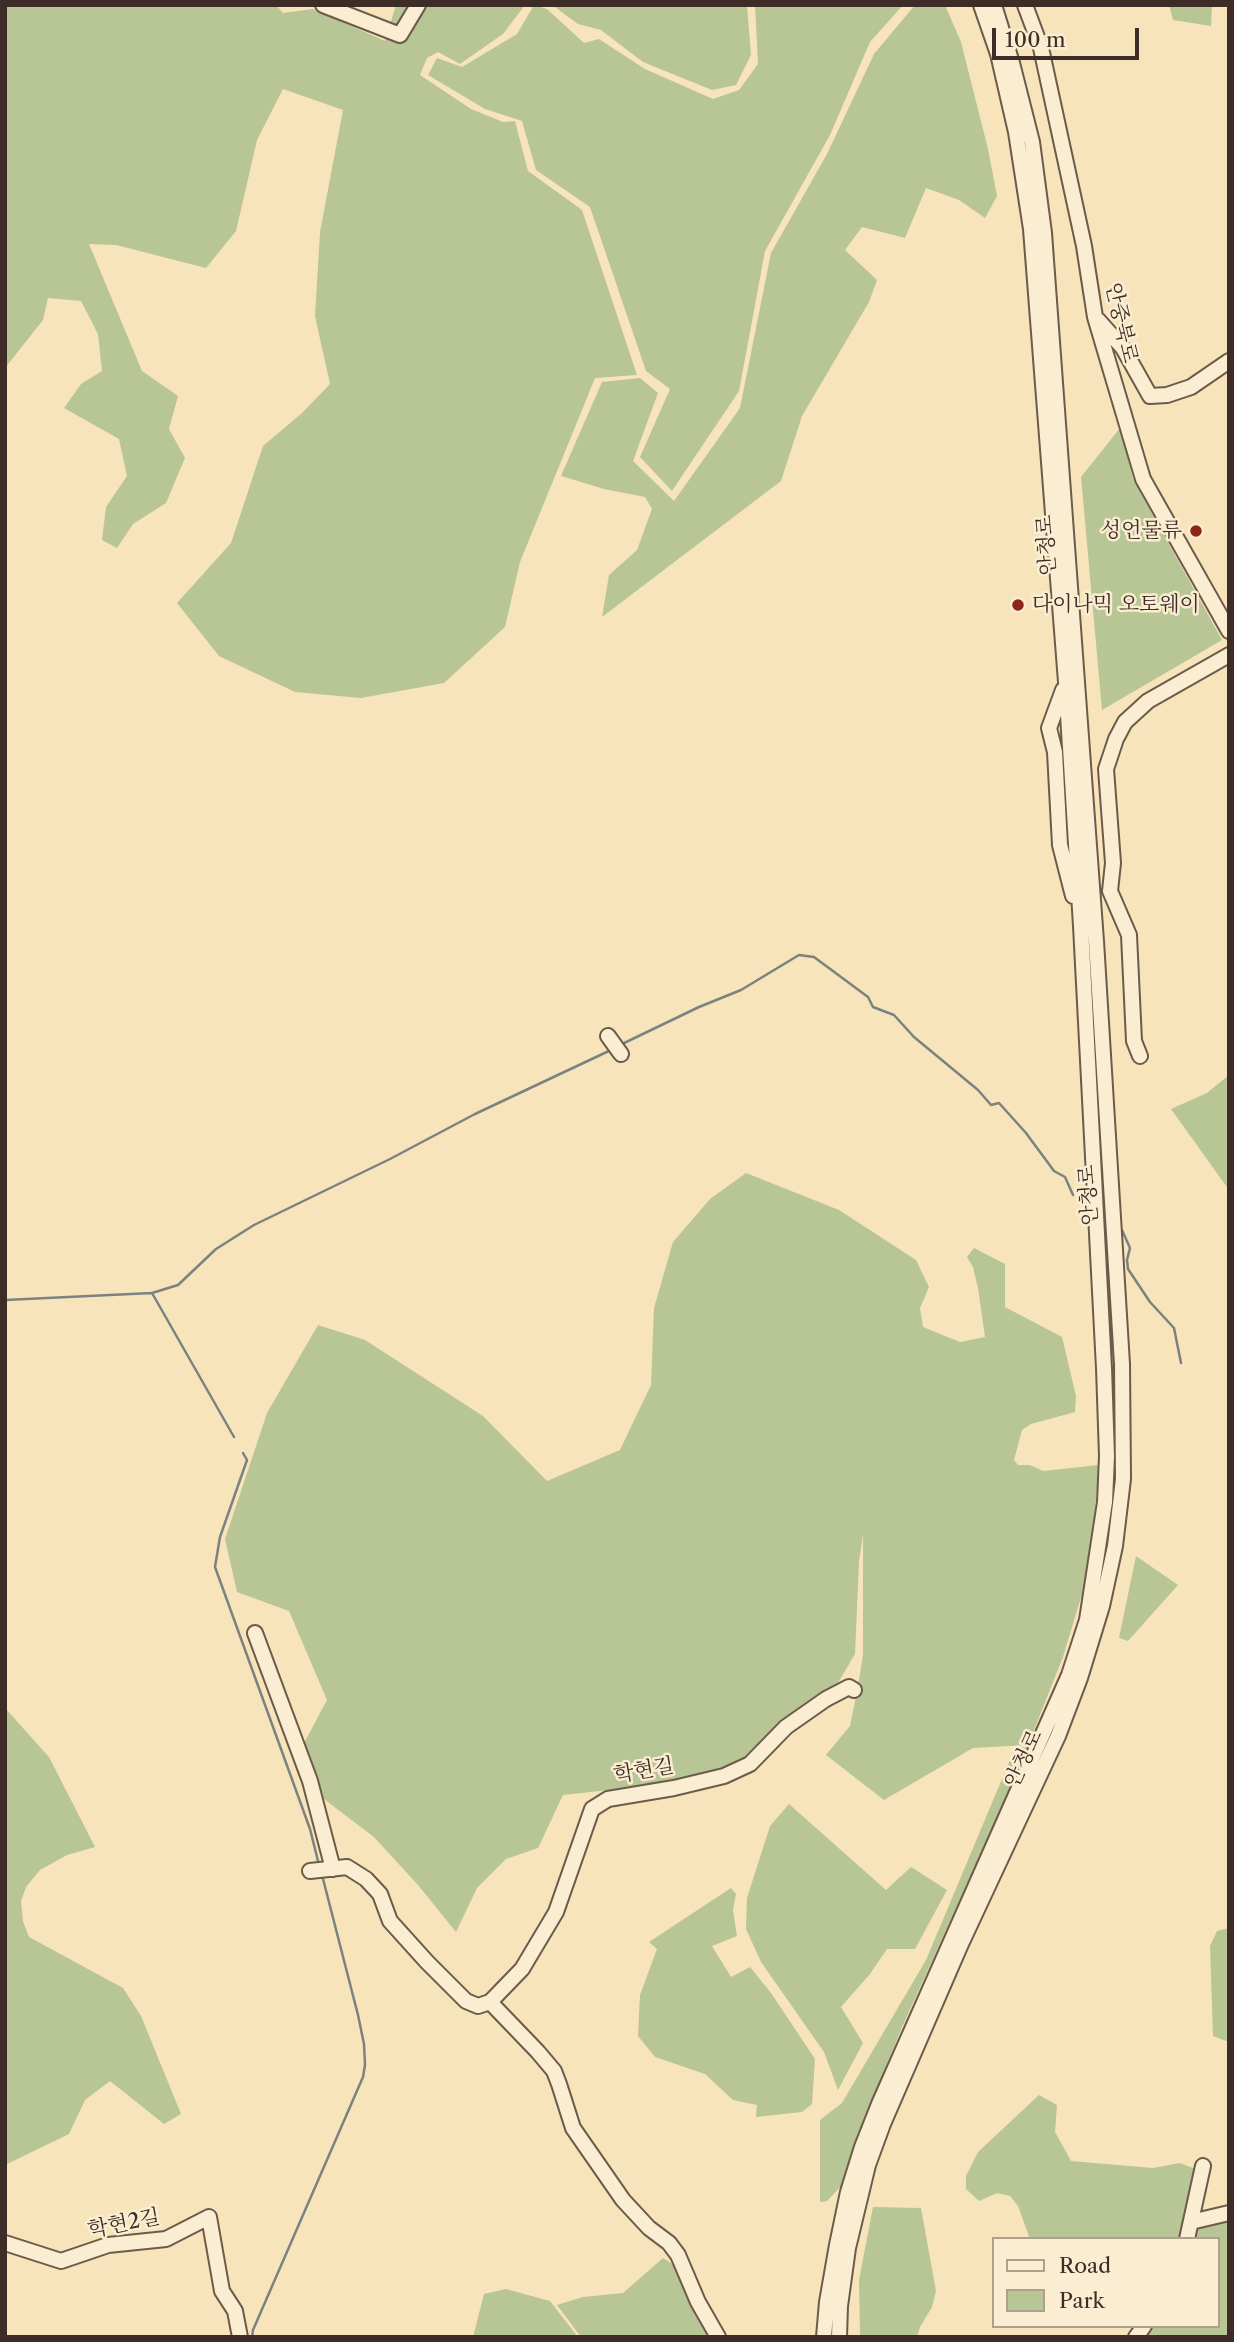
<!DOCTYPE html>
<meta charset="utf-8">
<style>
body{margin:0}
#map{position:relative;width:1234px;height:2342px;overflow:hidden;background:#f8e4ba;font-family:"Libre Caslon Text",serif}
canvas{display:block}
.frame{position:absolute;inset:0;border:7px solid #3e2d26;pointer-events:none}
.legend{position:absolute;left:992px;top:2237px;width:228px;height:91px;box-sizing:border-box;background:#faedd2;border:2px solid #afa08d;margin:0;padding:9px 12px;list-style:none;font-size:21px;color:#3e2d26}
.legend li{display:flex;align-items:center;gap:14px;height:35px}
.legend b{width:35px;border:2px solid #afa08d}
.scale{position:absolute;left:992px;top:28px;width:147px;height:32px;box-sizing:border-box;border:4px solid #3e2d26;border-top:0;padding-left:9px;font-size:21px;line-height:24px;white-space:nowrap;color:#3e2d26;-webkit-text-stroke:5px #faedd2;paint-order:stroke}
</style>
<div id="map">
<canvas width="1234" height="2342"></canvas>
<div class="frame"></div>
<ul class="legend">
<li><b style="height:9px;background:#faedd2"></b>Road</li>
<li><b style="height:19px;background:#b8c594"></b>Park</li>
</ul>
<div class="scale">100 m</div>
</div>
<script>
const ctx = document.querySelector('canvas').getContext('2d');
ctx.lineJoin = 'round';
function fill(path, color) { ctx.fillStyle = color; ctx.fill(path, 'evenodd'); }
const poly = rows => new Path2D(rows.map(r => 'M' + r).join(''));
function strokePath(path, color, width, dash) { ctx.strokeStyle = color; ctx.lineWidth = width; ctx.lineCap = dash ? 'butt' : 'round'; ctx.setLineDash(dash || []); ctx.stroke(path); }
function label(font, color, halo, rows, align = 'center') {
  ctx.font = font + ' "Libre Caslon Text","Noto Serif KR",serif'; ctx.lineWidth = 5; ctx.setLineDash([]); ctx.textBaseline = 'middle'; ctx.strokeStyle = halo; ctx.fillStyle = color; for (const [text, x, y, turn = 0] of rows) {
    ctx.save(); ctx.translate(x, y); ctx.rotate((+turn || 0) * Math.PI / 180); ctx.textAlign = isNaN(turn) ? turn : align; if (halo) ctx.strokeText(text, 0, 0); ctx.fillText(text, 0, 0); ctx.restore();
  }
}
const green = poly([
 [5,5,276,5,283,13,313,9,385,41,396,5,525,5,503,34,460,64,438,52,427,58,420,75,471,109,503,122,515,121,528,171,582,210,637,375,595,378,520,562,505,627,444,683,361,698,295,692,219,656,177,603,231,543,263,446,302,413,330,384,315,316,320,232,343,110,283,89,257,140,236,231,206,268,116,245,89,244,142,371,178,396,169,429,185,458,166,503,133,524,117,548,102,540,106,507,127,476,119,439,64,408,81,384,102,371,98,334,81,301,48,298,43,320,5,368],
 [534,5,547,9,584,43,599,39,645,69,713,99,739,90,758,64,755,5,903,5,870,42,830,135,765,251,739,391,672,491,640,457,670,389,646,371,590,207,536,170,522,121,485,109,428,75,437,58,462,67,517,34],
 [552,5,747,5,751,55,736,85,712,90,643,62,601,30,578,24],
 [915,5,945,5,961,42,988,149,997,196,985,218,959,200,926,188,905,238,862,227,845,250,877,280,869,302,802,416,781,481,602,617,609,575,637,550,652,509,645,497,604,489,561,476,602,382,640,378,658,393,633,461,674,501,740,408,771,253,827,154,874,54],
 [1169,5,1212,5,1211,26,1173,20],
 [1120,428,1133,479,1222,640,1102,710,1081,477],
 [1229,1075,1229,1190,1171,1109,1207,1093],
 [746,1173,839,1210,916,1260,929,1287,920,1308,923,1327,960,1342,985,1337,978,1288,973,1267,967,1257,974,1248,1005,1264,1005,1307,1062,1337,1076,1396,1075,1412,1031,1424,1022,1430,1014,1460,1018,1465,1030,1465,1043,1471,1099,1465,1093,1534,1082,1594,1063,1657,1028,1745,973,1748,884,1800,826,1755,850,1726,857,1692,863,1655,863,1535,859,1561,855,1654,838,1683,784,1723,747,1761,723,1772,673,1783,563,1795,538,1848,506,1859,477,1888,456,1932,418,1885,374,1837,316,1793,303,1745,327,1700,289,1611,237,1592,225,1539,267,1413,318,1325,365,1340,483,1416,547,1481,620,1450,651,1385,654,1308,673,1242,710,1199],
 [1136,1556,1178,1585,1128,1641,1119,1638],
 [5,1708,49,1757,95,1847,67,1855,40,1870,26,1887,21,1901,23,1921,29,1937,123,1988,141,2016,181,2114,164,2124,110,2081,85,2100,69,2134,5,2165],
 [1029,1747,902,2027,860,2130,845,2182,827,2201,820,2202,820,2120,842,2103,926,1960,1015,1748],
 [789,1804,886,1890,911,1867,947,1890,915,1949,887,1949,870,1974,841,2007,863,2043,838,2090,824,2052,761,1962,746,1929,747,1898,770,1826],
 [731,1888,736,1894,733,1910,737,1936,712,1946,731,1977,750,1967,771,1993,815,2059,812,2104,802,2112,756,2117,757,2105,733,2100,705,2074,655,2057,638,2036,640,1995,657,1949,649,1942],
 [1229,1928,1229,2042,1213,2036,1210,1946,1217,1931],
 [1039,2095,1057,2105,1055,2132,1071,2161,1153,2168,1180,2163,1198,2170,1180,2239,1030,2239,1018,2206,1010,2196,997,2193,979,2201,966,2189,966,2176,978,2152],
 [873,2207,921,2208,936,2291,932,2307,920,2327,917,2337,860,2337,859,2280],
 [1229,2216,1229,2337,1129,2337,1137,2326,1218,2326,1218,2239,1181,2239,1184,2227],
 [663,2258,677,2267,691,2302,709,2337,581,2337,557,2305,583,2297,623,2293],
 [506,2289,550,2301,578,2337,473,2337,484,2294]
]);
const stream = poly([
 [620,1045,699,1007,741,990,799,955,814,957,868,997,873,1007,894,1015,914,1037,978,1090,991,1105,999,1103,1026,1133,1054,1171,1065,1177,1073,1195],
 [1122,1230,1130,1248,1127,1260,1128,1269,1150,1302,1174,1328,1181,1363],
 [152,1293,178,1285,216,1249,254,1225,390,1159,475,1114,611,1050],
 [5,1300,152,1293,234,1437],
 [243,1453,247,1460,220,1537,215,1567,310,1829,319,1865],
 [252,2337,253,2330,363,2077,365,2065,364,2044,358,2015,322,1875]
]);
const minor = poly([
 [323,5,400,35,418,5],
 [1025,5,1041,48,1084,246,1095,317,1143,479,1229,631],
 [1098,320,1123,348,1150,396,1167,395,1191,387,1229,361],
 [1063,690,1049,728,1055,752,1060,845,1073,896],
 [608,1036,621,1054],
 [1140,1056,1134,1041,1129,935,1110,891,1113,863,1106,769,1116,739,1125,722,1148,701,1229,655],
 [255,1633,310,1781,333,1869],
 [310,1871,347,1867,366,1879,380,1894,390,1921,427,1962,466,2001,478,2006,490,2002,538,2052,554,2071,559,2084,573,2128,623,2200,649,2228,669,2243,678,2255,698,2302,718,2337],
 [490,2002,522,1969,556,1912,592,1809,608,1799,674,1788,724,1776,750,1764,786,1727,826,1699,849,1687,854,1690],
 [1191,2222,1229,2213],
 [1187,2239,1203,2166],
 [5,2243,61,2261,108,2245,166,2239,209,2217,222,2291,235,2311,240,2337],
 [824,2337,827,2302,837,2245,848,2192,862,2147,879,2104,1069,1675,1087,1620,1105,1502,1107,1456,1104,1368,1081,926,1066,682,1031,229,1016,132,998,54,981,5],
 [839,2337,840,2306,848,2248,868,2165,883,2124,961,1944,1058,1736,1080,1678,1102,1606,1115,1546,1123,1479,1122,1364,1096,941,1044,233,1032,142,1012,63,994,5],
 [1136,2337,1144,2326]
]);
const markers = [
 [1196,531,7,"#8f2418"],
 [1018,605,7,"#8f2418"]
];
const streetNames = [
 ["안중북로",1121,323,77],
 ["안청로",1047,545,-94],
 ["안청로",1089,1195,-94],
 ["안청로",1024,1759,-65],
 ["학현길",644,1771,-10],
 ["학현2길",124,2224,-11]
];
const poiNames = [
 ["성언물류",1182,531],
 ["다이나믹 오토웨이",1032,605,"left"]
];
fill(green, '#b8c594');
strokePath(stream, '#7b8280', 2.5);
strokePath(minor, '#6c5b4b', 18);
strokePath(minor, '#faedd2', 14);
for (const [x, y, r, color] of markers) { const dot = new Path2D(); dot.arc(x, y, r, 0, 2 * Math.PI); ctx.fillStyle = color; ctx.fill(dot); strokePath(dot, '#faedd2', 2.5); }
label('21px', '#3e2d26', '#faedd2', streetNames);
label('21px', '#3e2d26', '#faedd2', poiNames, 'right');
</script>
